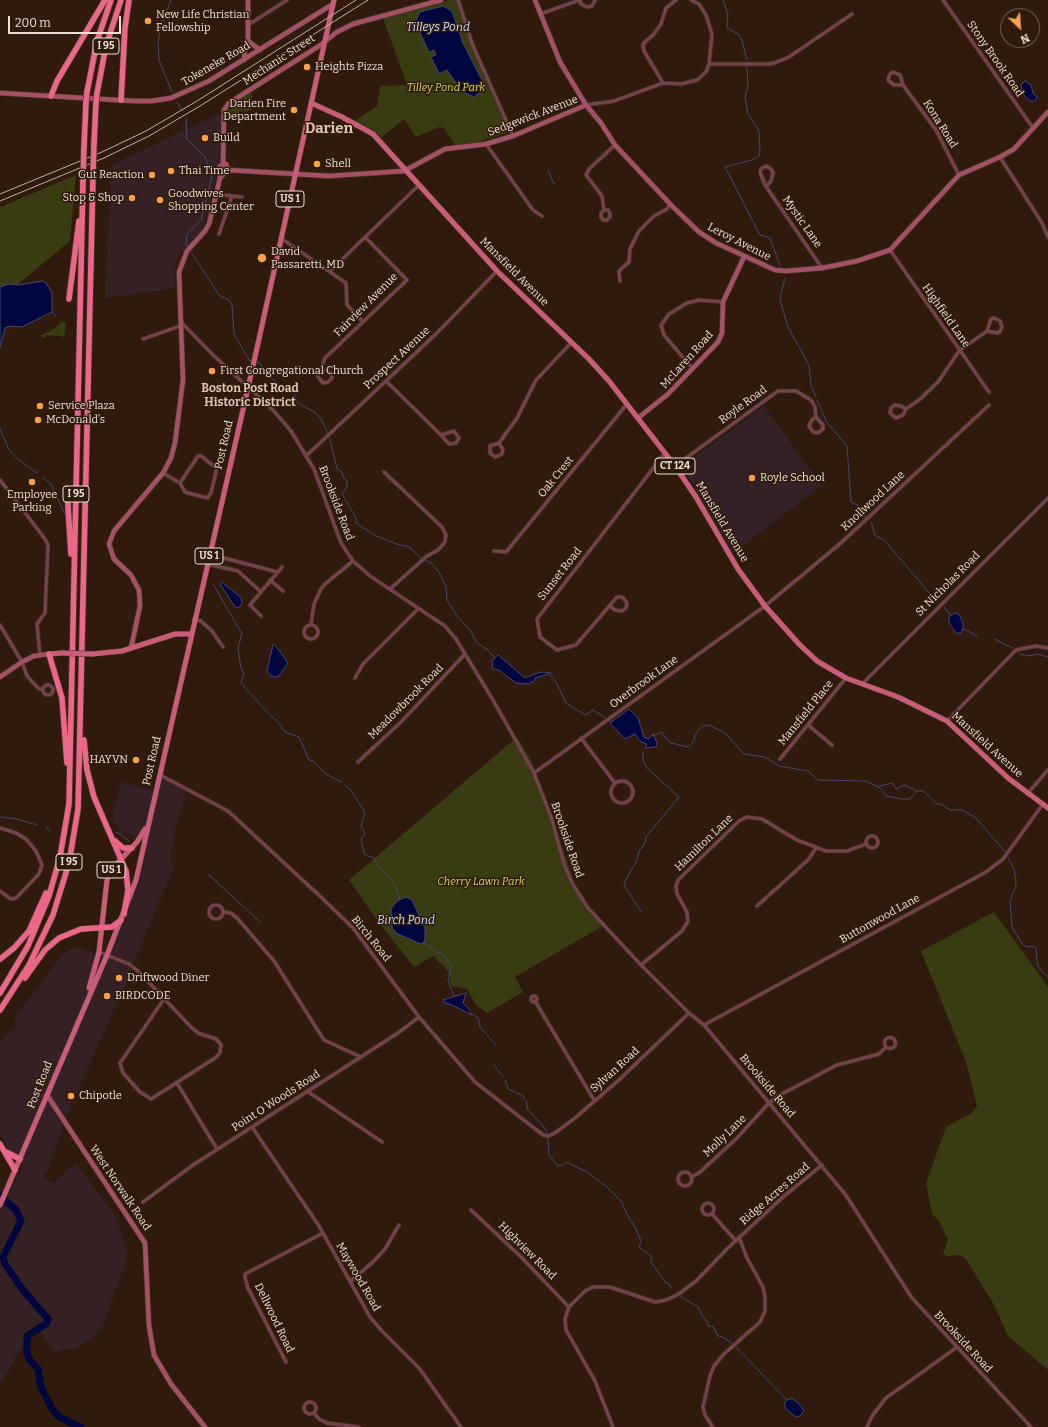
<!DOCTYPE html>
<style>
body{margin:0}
#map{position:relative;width:1048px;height:1427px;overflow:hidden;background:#2f1a0d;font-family:Bitter,serif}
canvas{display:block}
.north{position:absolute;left:1000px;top:8px;width:40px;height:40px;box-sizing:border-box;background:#2f1a0d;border:1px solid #7b695d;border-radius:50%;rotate:155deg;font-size:11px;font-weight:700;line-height:16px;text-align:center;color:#eedfd6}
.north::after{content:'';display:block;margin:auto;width:14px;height:18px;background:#f8a14a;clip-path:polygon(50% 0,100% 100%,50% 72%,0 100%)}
.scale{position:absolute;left:8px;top:16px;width:113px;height:18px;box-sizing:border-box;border:2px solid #eedfd6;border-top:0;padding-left:5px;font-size:12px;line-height:14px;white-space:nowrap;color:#eedfd6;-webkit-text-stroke:3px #2f1a0d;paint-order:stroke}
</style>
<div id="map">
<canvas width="1048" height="1427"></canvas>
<div class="north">N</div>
<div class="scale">200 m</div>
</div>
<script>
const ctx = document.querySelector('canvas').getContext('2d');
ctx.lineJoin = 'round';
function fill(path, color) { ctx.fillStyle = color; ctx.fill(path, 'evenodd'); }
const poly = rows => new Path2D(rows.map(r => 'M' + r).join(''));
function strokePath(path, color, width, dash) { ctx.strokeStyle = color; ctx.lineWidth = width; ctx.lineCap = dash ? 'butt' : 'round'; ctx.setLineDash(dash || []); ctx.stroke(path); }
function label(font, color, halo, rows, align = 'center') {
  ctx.font = font + ' Bitter,serif'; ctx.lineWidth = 3; ctx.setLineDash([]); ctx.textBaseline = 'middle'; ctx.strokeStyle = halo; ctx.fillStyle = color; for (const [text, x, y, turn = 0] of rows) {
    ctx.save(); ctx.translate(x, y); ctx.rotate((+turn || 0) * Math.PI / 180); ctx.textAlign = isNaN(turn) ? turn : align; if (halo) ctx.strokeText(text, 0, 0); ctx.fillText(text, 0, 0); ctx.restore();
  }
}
const commercial = poly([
 [218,114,221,117,221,139,217,174,204,226,197,237,176,258,175,288,105,298,111,165],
 [160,776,186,790,174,835,171,858,173,869,133,965,109,954,137,882,147,840,119,831,113,819,113,812,121,782,157,791],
 [75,946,110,958,132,969,67,1115,48,1170,43,1177,53,1183,76,1163,116,1217,128,1256,102,1328,96,1336,77,1348,54,1352,35,1324,4,1378,0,1382,0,1203,2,1205,24,1165,14,1160,0,1134,0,1042,17,1023,13,1019,64,953]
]);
const education = poly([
 [764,406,822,486,733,553,683,468,685,464]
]);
const green = poly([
 [450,0,456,0,470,42,510,132,468,145,455,145,444,128,439,127,416,137,404,119,381,138,375,131,355,121,377,106,380,86,407,85,383,18],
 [250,93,252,94,252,109,246,112,245,110,226,119,227,109],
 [76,175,70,241,0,299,0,207],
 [62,321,66,323,65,334,63,338,62,336,46,335,45,338,42,338,43,337,40,336,54,329],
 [517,737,532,762,577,890,603,926,515,977,523,992,487,1013,476,1005,467,989,451,986,449,972,433,956,414,967,380,924,349,880],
 [994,912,1048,987,1048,1370,1008,1336,993,1303,965,1258,958,1255,947,1256,943,1254,948,1240,939,1221,932,1214,926,1183,946,1127,971,1113,977,1106,966,1062,921,951]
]);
const water = poly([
 [443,6,452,11,463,43,486,88,474,97,462,91,447,70,439,74,431,57,436,55,434,50,429,52,415,22,420,12,443,6],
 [1025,81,1031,85,1033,93,1037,97,1035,101,1030,101,1022,93,1021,85,1025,81],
 [42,281,46,283,52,293,52,312,22,327,10,326,5,328,0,348,0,287,9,284,19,285,42,281],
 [222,582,241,598,242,603,239,608,235,607,220,584,222,582],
 [954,613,959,614,963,623,963,629,961,633,956,633,949,623,949,617,954,613],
 [273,645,275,645,288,663,279,676,275,677,271,676,267,671,273,645],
 [498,655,525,678,541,672,551,673,535,678,535,680,529,684,516,683,499,670,493,669,492,661,498,655],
 [629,709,638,718,644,737,649,739,653,734,657,743,656,747,645,748,647,744,641,742,635,734,625,739,610,723,629,709],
 [406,897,412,900,425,928,425,938,424,943,421,944,396,933,392,927,391,909,397,901,406,897],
 [466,993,463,1003,468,1008,472,1015,452,1005,445,1003,443,1000,466,993],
 [789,1399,793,1399,801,1406,804,1411,800,1416,796,1417,785,1408,785,1402,789,1399]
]);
const stream = poly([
 [171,0,161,26,158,43,159,60,172,92],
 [723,0,728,15,727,28,739,35,742,41,747,60],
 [747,67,748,86,745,97,747,108,748,114,759,131,760,152,759,156,752,160,725,167,760,235,770,238,781,268],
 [177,102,181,109],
 [186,118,187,139,205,157,212,175,201,220,187,234,186,244,188,247],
 [548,170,554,184],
 [190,250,219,295,230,301,232,305,234,334,249,360,253,361],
 [785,278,780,298,782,307,788,327,809,365,811,385,816,397],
 [52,312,56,316],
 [256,362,261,364,263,370,276,382,283,386,291,386,298,403,316,413,322,421,328,433],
 [817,400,826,421,847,446,851,502,859,506,865,517],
 [0,429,9,450,19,460,37,473],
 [329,436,337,469,342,472,343,477,347,482,347,487,342,494,356,518,356,523,376,536,397,544,409,547,422,559],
 [42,477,51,484,65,514],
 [871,522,875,535,884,540,937,602],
 [425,560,431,563,439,572,446,587,447,600,456,615,470,630,477,643,488,650,495,658],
 [213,584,242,634,238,648,241,668,244,673,241,683,267,712,279,723,285,732,299,737,309,760,313,761,324,773,341,782],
 [944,607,951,616],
 [964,629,977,636],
 [994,639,1013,648],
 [1020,654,1028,656,1038,654,1048,657],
 [550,675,556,682,566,703,585,715,593,710,611,721],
 [652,736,662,732,666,739,671,743,688,747,694,741,695,735,702,726,709,725,725,733,744,754,765,757,779,766,808,771,818,780,865,781,879,787,886,796,901,799,910,799,917,791,923,791,937,804,941,804,950,810,963,810,977,819,1005,852],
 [345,785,351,790,365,813,361,826,365,834,361,839,364,853,368,856,373,857,379,867,393,882,400,899],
 [880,786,892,783,896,789,904,785,917,791],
 [0,817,17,819,37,825],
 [46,826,51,832],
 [115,832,120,834,130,842],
 [1008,858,1014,869,1016,880,1016,886,1010,901,1012,927,1023,945,1028,947,1034,946,1036,948,1037,962,1039,968,1048,977],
 [208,874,261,923],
 [641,911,625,887,624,883,637,860,639,851,645,843,646,837,679,797,647,768,643,760,643,752],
 [423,942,436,952,441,953,451,965,448,981,454,996],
 [472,1014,478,1018,480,1027,496,1045],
 [494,1065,503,1077],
 [505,1080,508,1089,522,1095,525,1099],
 [526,1101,528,1110,544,1127,547,1133,549,1150,548,1154,558,1166,563,1165,566,1162,587,1172,607,1187,621,1201,630,1220,635,1227,641,1241,639,1247,651,1256,651,1262,665,1282,669,1284,671,1288],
 [677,1291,680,1296,698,1307,703,1317,708,1323,708,1326,713,1326,718,1336,723,1337,733,1344,787,1400]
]);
const river = poly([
 [0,1196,16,1210,21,1221,3,1257,5,1264,23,1290,48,1319,46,1324,27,1336,27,1352,29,1359,38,1369,41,1387,51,1407,57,1415,65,1420,81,1427]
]);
const street = poly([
 [458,0,473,46,513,136],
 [943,0,1033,128],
 [580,1,581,4,587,7,592,6,595,0],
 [540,14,580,0],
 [248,25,287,0],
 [709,64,770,64,777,62,789,57,852,14],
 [663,83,644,51,643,44,654,34,661,24,666,8,676,0],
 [903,85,900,75,893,72,890,74,888,80,894,85,903,85,936,130,959,175],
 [586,105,614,101,663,83,681,84,697,80,706,72,709,64,712,34,706,15,699,4,691,0],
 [486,144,533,210,542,216],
 [1000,157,1042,223,1048,237],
 [766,187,771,181,773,173,771,169,766,166,761,169,760,172,765,185,822,268],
 [215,194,232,196],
 [604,210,608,210,610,213,610,217,607,220,603,220,601,217,601,213,604,210,602,196,586,175,589,169,615,145],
 [219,234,232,196,242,197],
 [281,240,285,241,346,283,347,305,363,322],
 [890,250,989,392],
 [330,271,418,186],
 [620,281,619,271,629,262,630,249,639,231,654,216,667,209,670,203],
 [180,321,212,354,273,410,291,431,314,469,341,543,353,561,370,576,445,626,456,639,493,700,534,773,552,820,564,864,572,883,588,908,641,965,689,1013,704,1025,845,1194,912,1298,1031,1427],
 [143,339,180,326],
 [692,368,664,335,661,325,669,314,687,303,699,300,723,302],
 [322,371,327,370,331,373,332,378,328,382,323,383,318,377,325,358,407,280,365,237],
 [386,381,441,435,454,431,459,438,456,443,449,444,441,435],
 [906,409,901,406,895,405,891,408,890,413,896,418,903,415,906,409,919,400,938,382,959,351,987,331,991,319,994,318,1000,321,1002,327,1000,332,997,333,987,331],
 [499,443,503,450,502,454,495,457,490,453,490,446,499,443,517,418,536,380,571,343],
 [306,456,436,334,497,271],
 [675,466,778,391,796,391,811,400,815,407,816,417,823,425,823,429,818,433,813,432,809,426,812,420,816,417],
 [384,472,442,527,446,535,445,542,438,550,427,556,390,589],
 [163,473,180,483,185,492,207,498,211,493,216,472,215,467,201,456,198,456,180,483],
 [0,480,45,539,48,545,45,613,37,624,40,655],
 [494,551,506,552,627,404],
 [209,554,277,572],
 [207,564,238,571,261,592],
 [270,580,283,591],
 [610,606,615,610,622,611,626,608,627,603,622,597,617,597,576,645,557,650,540,637,537,619,665,453],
 [261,616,250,605,282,567],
 [194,619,201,621,212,631,223,647],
 [0,625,22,662,27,676,38,688,43,690],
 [311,625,314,604,321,589,325,584,353,561],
 '304 632a7 7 0 1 1 14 0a7 7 0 1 1-14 0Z',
 [355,678,363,664,418,609],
 [862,684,1048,498],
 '43 690a5 5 0 1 1 10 0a5 5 0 1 1-10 0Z',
 [947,721,1016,650,1036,646,1048,648],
 [808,725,832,745],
 [581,738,615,783],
 [780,759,846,678],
 [358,762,401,722,465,654],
 [534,773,765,606,842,542,989,405],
 [160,775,228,811,322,898,353,928,419,1017,475,1082,543,1135,548,1136,555,1133,575,1118,620,1079,689,1013],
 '611 792a11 11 0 1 1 22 0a11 11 0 1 1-22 0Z',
 [1027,794,1048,770],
 [0,828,16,833,26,839,36,851,42,865,39,874,16,898,11,899,0,891],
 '866 842a6 6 0 1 1 12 0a6 6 0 1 1-12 0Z',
 '209 912a7 7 0 1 1 14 0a7 7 0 1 1-14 0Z',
 [757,906,809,859,816,848],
 [223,912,231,913,238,919,274,961,324,1040,361,1057],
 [99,952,129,964,138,971,191,1027,198,1033,216,1039,221,1045,220,1053,215,1058,151,1099,140,1092,123,1073,120,1063,164,999],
 [641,965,682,931,688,921,687,912,677,894,676,886,678,880,739,821,747,817,762,819,797,840,826,851,847,851,866,844],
 '531 999a3 3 0 1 1 6 0a3 3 0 1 1-6 0Z',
 [535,1001,594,1100],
 [704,1025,986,872,1003,859,1043,804],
 '884.5 1043a5.5 5.5 0 1 1 11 0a5.5 5.5 0 1 1-11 0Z',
 [177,1083,217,1149],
 [307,1091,382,1142],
 [252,1127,319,1226,370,1317,381,1330,419,1368,461,1427],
 '678 1179a7 7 0 1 1 14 0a7 7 0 1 1-14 0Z',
 [691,1177,699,1173,737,1138,768,1104,778,1096,837,1065,879,1054,886,1047],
 [143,1202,193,1165,398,1033,419,1017],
 '702 1209a6 6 0 1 1 12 0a6 6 0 1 1-12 0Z',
 [471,1210,519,1255,569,1307],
 [712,1214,736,1241],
 [351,1281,374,1261,385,1249,399,1225],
 [286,1362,248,1288,245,1278,245,1274,323,1233],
 '304 1408a6 6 0 1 1 12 0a6 6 0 1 1-12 0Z',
 [314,1413,319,1419,327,1423,359,1427],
 [613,1427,595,1381,566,1330,565,1319,569,1307,585,1291,593,1287,610,1287,655,1302,666,1300,679,1294,696,1281,728,1248,783,1197,822,1165],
 [713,1427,705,1415,703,1407,710,1376,714,1366,724,1354,760,1322,765,1311,765,1297,763,1287,747,1258,739,1237],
 [867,1427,872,1416,886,1398,956,1348]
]);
const secondary = poly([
 [535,0,560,62,586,105,601,123,615,145,672,206,699,232,716,243,775,270,786,271,822,268,857,261,890,250,959,175,1000,157,1014,149,1048,112],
 [248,41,260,50],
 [244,60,245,47,248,41,248,0],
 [0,93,133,101,152,101,171,98,209,81,333,4],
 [223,164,224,110,229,103,319,46,337,32,353,24,441,0],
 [228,170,329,176,404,171,445,149,486,144,513,136,586,105],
 [638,418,668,394,718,342,722,333,723,302,744,257],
 [131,648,140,606,139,590,131,575,114,559,109,544,114,531,163,473,171,458,175,443,183,380,179,272,187,251,205,231,209,224,220,178,220,166,226,164,228,170,220,178],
 [0,677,22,662,34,656,49,654],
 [47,1095,145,1243,149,1326,154,1355,171,1384,205,1427]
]);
const primary = poly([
 [311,103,342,117,373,134,497,271,589,359,609,381,675,466,696,497,738,569,765,606,799,644,817,661,846,678,898,697,947,721,1008,778,1048,808],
 [49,654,62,653],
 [92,654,122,651,175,634,191,634],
 [89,988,99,952,107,880,111,870,137,842,145,829],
 [0,1205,107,955,136,880,255,357,334,0]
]);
const highway = poly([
 [87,92,97,41,111,0],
 [97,93,106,46,121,0],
 [51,96,57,81,105,0],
 [121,100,125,28,129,0],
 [94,143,96,103],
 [84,147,86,102],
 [69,299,79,221],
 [67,490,71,554],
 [49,654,62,698,67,763],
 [84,740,87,770,94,797,126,871,128,890,124,914],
 [115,841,123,848,132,848],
 [0,959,14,948,29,931,46,893],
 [25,978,45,950,59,938,81,929,112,927,121,920],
 [0,993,28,946,49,896,60,857,69,804,83,180],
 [0,1010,29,965,53,915,69,863,78,809,93,176],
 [0,1144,15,1170],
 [6,1152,20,1159]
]);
const rail = poly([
 [0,194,102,152,146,131,197,101,356,0],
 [0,201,104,158,149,136,200,106,368,0]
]);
const primaryBridge = poly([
 [62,653,92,654]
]);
const highwayBridge = poly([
 [86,102,87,92],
 [96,103,97,93],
 [93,176,94,143],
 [83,180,84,147]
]);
const markers = [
 [148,21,4,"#f8a14a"],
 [307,67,4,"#f8a14a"],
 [294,110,4,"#f8a14a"],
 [205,138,4,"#f8a14a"],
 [317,164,4,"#f8a14a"],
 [171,171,4,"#f8a14a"],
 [152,175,4,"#f8a14a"],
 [132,198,4,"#f8a14a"],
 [160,200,4,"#f8a14a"],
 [262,258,5,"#f8a14a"],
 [212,371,4,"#f8a14a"],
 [40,406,4,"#f8a14a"],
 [38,420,4,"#f8a14a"],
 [752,478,4,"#f8a14a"],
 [32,482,4,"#f8a14a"],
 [136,760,4,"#f8a14a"],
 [119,978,4,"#f8a14a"],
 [107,996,4,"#f8a14a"],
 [71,1096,4,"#f8a14a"]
];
const shields = [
 [106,46,26],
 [290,199,28],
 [675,466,40],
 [76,494,26],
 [209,556,28],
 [69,862,26],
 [111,870,28]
];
const shieldNames = [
 ["I 95",106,46],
 ["US 1",290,199],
 ["CT 124",675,466],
 ["I 95",76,494],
 ["US 1",209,556],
 ["I 95",69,862],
 ["US 1",111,870]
];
const poiNames = [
 ["New Life Christian",156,15],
 ["Fellowship",156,28],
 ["Heights Pizza",315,67],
 ["Darien Fire",286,104,"right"],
 ["Department",286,117,"right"],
 ["Build",213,138],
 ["Shell",325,164],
 ["Thai Time",179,171],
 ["Gut Reaction",144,175,"right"],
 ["Goodwives",168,194],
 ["Shopping Center",168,207],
 ["Stop & Shop",124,198,"right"],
 ["David",271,252],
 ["Passaretti, MD",271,265],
 ["First Congregational Church",220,371],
 ["Service Plaza",48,406],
 ["McDonald's",46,420],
 ["Royle School",760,478],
 ["Employee",32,495,"center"],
 ["Parking",32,508,"center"],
 ["HAYVN",128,760,"right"],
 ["Driftwood Diner",127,978],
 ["BIRDCODE",115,996],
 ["Chipotle",79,1096]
];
const streetNames = [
 ["Stony Brook Road",995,59,55],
 ["Mechanic Street",279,60,-33],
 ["Tokeneke Road",216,64,-30],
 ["Sedgewick Avenue",533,116,-21],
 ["Kona Road",940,124,58],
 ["Mystic Lane",802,222,55],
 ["Leroy Avenue",739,242,27],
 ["Mansfield Avenue",514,272,45],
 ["Fairview Avenue",366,305,-45],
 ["Highfield Lane",946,316,55],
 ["Prospect Avenue",397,358,-43],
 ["McLaren Road",687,360,-48],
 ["Royle Road",743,405,-36],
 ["Post Road",224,445,-77],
 ["Oak Crest",556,477,-51],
 ["Knollwood Lane",873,501,-43],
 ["Brookside Road",336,503,69],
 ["Mansfield Avenue",722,522,59],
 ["Sunset Road",560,574,-52],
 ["St Nicholas Road",948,584,-45],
 ["Overbrook Lane",644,682,-36],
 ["Meadowbrook Road",406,702,-45],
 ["Mansfield Place",806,713,-51],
 ["Mansfield Avenue",987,745,42],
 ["Post Road",152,761,-77],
 ["Brookside Road",567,840,71],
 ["Hamilton Lane",704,843,-44],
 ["Buttonwood Lane",880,919,-29],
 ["Birch Road",371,939,51],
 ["Sylvan Road",615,1070,-42],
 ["Post Road",40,1085,-68],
 ["Brookside Road",767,1086,50],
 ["Point O Woods Road",276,1101,-33],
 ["Molly Lane",725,1136,-44],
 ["West Norwalk Road",120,1188,56],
 ["Ridge Acres Road",775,1194,-41],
 ["Highview Road",527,1251,45],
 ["Maywood Road",358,1277,60],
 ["Dellwood Road",274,1318,64],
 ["Brookside Road",963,1342,47]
];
const parkNames = [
 ["Tilley Pond Park",446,88],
 ["Cherry Lawn Park",481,882]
];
const waterNames = [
 ["Tilleys Pond",438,28],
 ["Birch Pond",406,921]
];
const neighbourhoodNames = [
 ["Boston Post Road",250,389],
 ["Historic District",250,403]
];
const districtNames = [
 ["Darien",329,129]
];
fill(commercial, '#352124');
fill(education, '#342125');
fill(green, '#393b10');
fill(water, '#00063e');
strokePath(water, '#47476c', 1);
strokePath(stream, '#47476c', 1);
strokePath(river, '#00063e', 7);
strokePath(street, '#4a3629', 4.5);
strokePath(secondary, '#4a3629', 6);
strokePath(primary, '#4a3629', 6);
strokePath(highway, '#4a3629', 7);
strokePath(street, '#75414c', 3);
strokePath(secondary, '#a45165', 4.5);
strokePath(primary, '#c95d78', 5);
strokePath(highway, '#ea6789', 5.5);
strokePath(rail, '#beaea4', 1);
strokePath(primaryBridge, '#4a3629', 6, []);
strokePath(highwayBridge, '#4a3629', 7, []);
strokePath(primaryBridge, '#c95d78', 5);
strokePath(highwayBridge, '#ea6789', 5.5);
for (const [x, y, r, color] of markers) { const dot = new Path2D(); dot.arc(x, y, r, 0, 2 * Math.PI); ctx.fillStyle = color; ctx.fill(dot); strokePath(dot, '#2f1a0d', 1.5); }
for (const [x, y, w] of shields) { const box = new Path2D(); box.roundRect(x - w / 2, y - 8, w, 16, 3); ctx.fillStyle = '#2f1a0d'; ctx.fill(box); strokePath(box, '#eedfd6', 1); }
label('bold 10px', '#eedfd6', null, shieldNames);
label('11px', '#eedfd6', '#2f1a0d', poiNames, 'left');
label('11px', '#eedfd6', '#2f1a0d', streetNames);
label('italic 11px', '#cfd466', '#2f1a0d', parkNames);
label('italic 12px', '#c7d9fd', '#2f1a0d', waterNames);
label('bold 12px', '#dfc2b0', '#2f1a0d', neighbourhoodNames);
label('bold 15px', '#dfc2b0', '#2f1a0d', districtNames);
</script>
